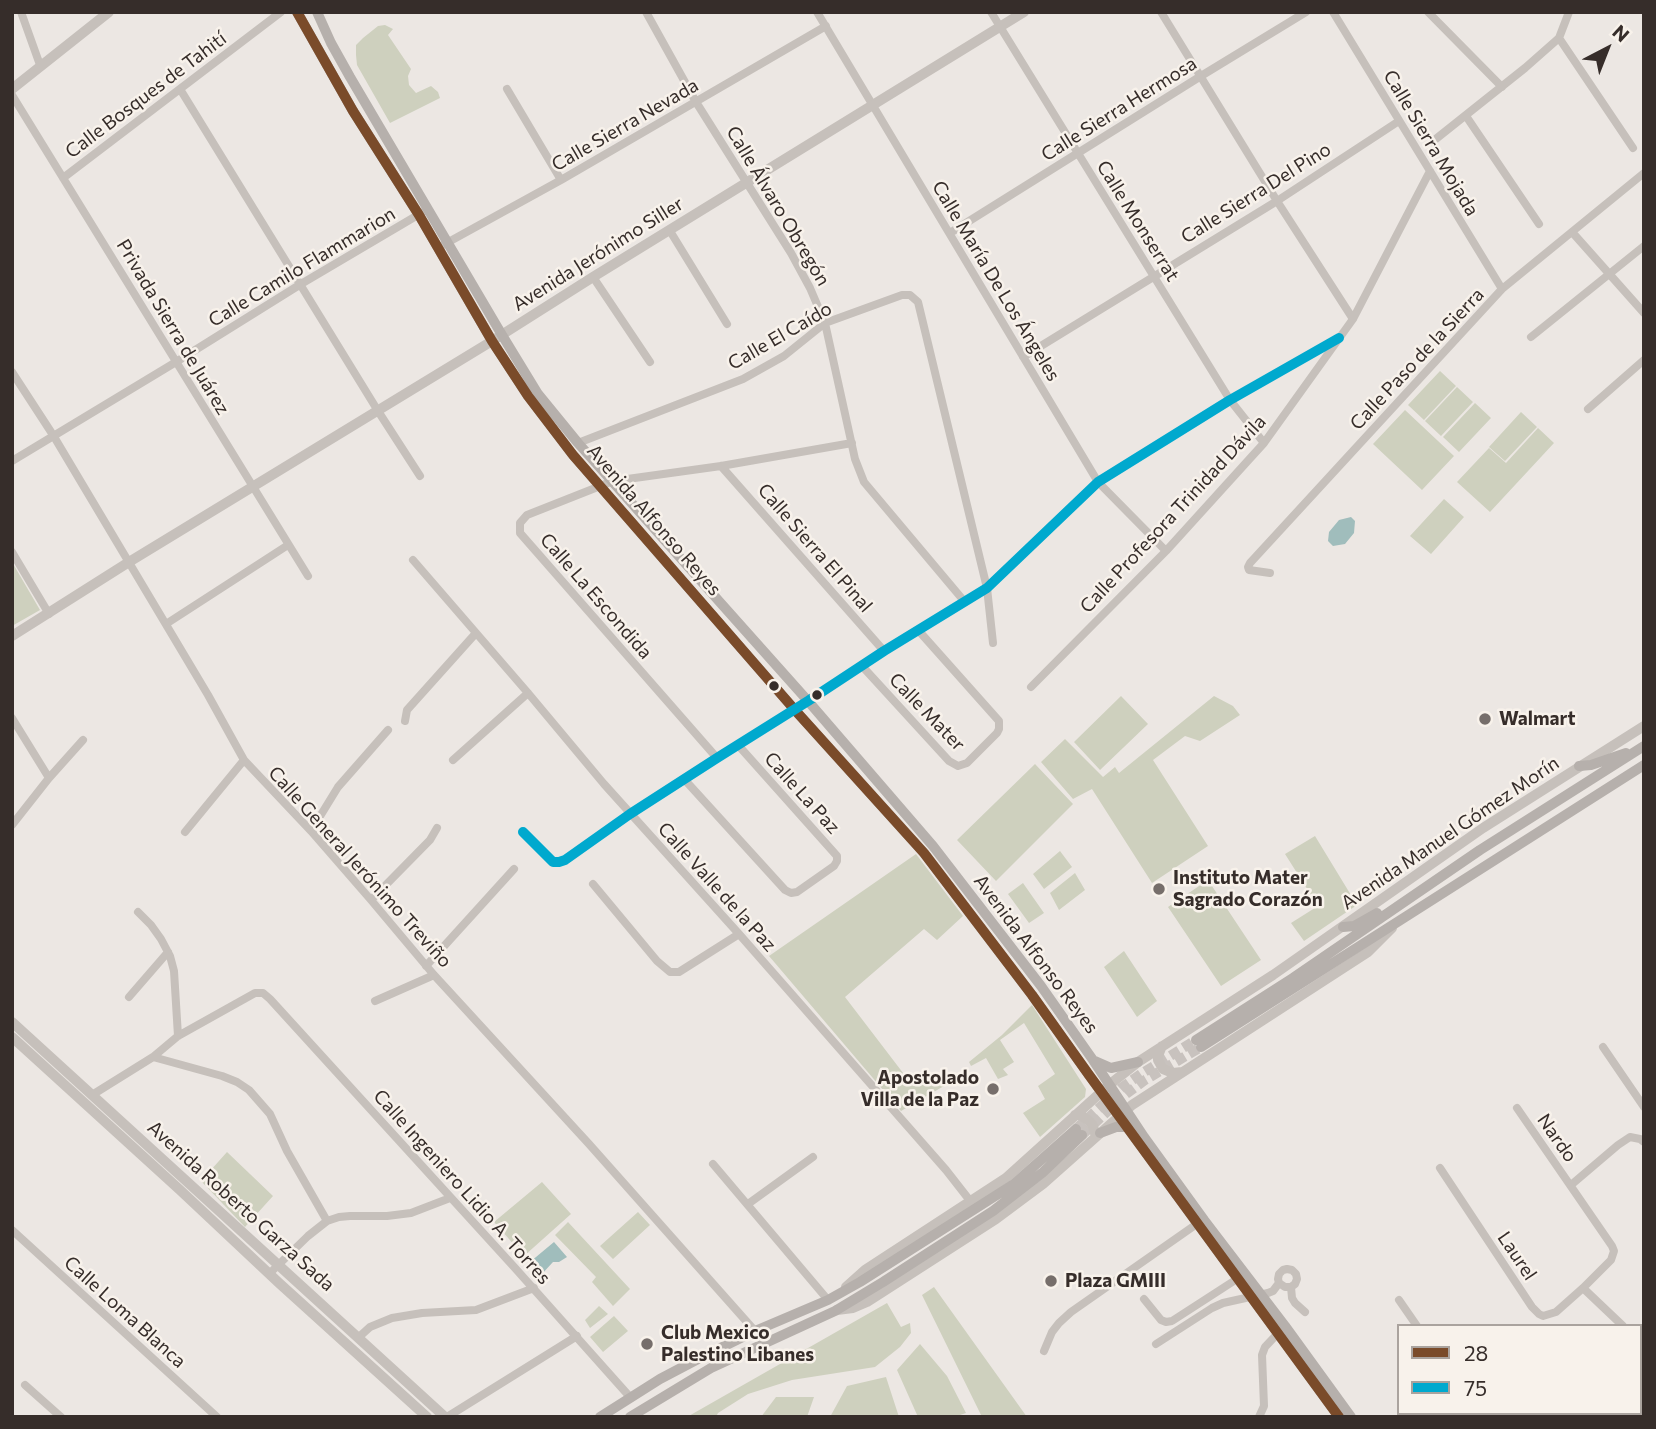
<!DOCTYPE html>
<meta charset="utf-8">
<style>
body{margin:0}
#map{position:relative;width:1656px;height:1429px;overflow:hidden;background:#ece7e3;font-family:Commissioner,sans-serif}
canvas{display:block}
.frame{position:absolute;inset:0;border:14px solid #362d2a;pointer-events:none}
.legend{position:absolute;left:1397px;top:1324px;width:245px;height:91px;box-sizing:border-box;background:#f8f2eb;border:2px solid #aaa39e;margin:0;padding:9px 12px;list-style:none;font-size:21px;color:#362d2a}
.legend li{display:flex;align-items:center;gap:14px;height:35px}
.legend b{width:35px;border:2px solid #aaa39e}
.north{position:absolute;left:1572px;top:14px;width:70px;height:70px;-webkit-text-stroke:5px #f8f2eb;paint-order:stroke;rotate:42deg;font-size:19px;font-weight:700;line-height:28px;text-align:center;color:#362d2a}
.north::after{content:'';display:block;margin:auto;width:24px;height:32px;background:#362d2a;clip-path:polygon(50% 0,100% 100%,50% 72%,0 100%)}
</style>
<div id="map">
<canvas width="1656" height="1429"></canvas>
<div class="frame"></div>
<ul class="legend">
<li><b style="height:9px;background:#7a4b2a"></b>28</li>
<li><b style="height:9px;background:#00a9ce"></b>75</li>
</ul>
<div class="north">N</div>
</div>
<script>
const ctx = document.querySelector('canvas').getContext('2d');
ctx.lineJoin = 'round';
function fill(path, color) { ctx.fillStyle = color; ctx.fill(path, 'evenodd'); }
const poly = rows => new Path2D(rows.map(r => 'M' + r).join(''));
function strokePath(path, color, width, dash) { ctx.strokeStyle = color; ctx.lineWidth = width; ctx.lineCap = dash ? 'butt' : 'round'; ctx.setLineDash(dash || []); ctx.stroke(path); }
function label(font, color, halo, rows, align = 'center') {
  ctx.font = font + ' Commissioner,sans-serif'; ctx.lineWidth = 5; ctx.setLineDash([]); ctx.textBaseline = 'middle'; ctx.strokeStyle = halo; ctx.fillStyle = color; for (const [text, x, y, turn = 0] of rows) {
    ctx.save(); ctx.translate(x, y); ctx.rotate((+turn || 0) * Math.PI / 180); ctx.textAlign = isNaN(turn) ? turn : align; if (halo) ctx.strokeText(text, 0, 0); ctx.fillText(text, 0, 0); ctx.restore();
  }
}
const green = poly([
 [385,25,393,29,388,35,411,69,408,76,409,85,416,93,431,86,438,92,440,98,390,123,357,65,356,55,356,45,363,38,378,26],
 [1440,371,1456,386,1424,420,1408,405],
 [1457,387,1473,402,1441,436,1425,421],
 [1475,403,1491,418,1459,452,1443,437],
 [1405,410,1454,456,1422,490,1373,444],
 [1521,412,1537,427,1505,461,1489,447],
 [1538,428,1554,443,1490,512,1457,482,1489,448,1506,463],
 [1444,499,1464,517,1431,554,1410,536],
 [12,562,40,610,12,626],
 [1121,696,1148,724,1100,770,1074,742],
 [1214,696,1233,706,1240,715,1200,741,1185,736,1153,760,1208,846,1152,883,1092,789,1073,799,1041,762,1065,739,1103,777,1115,767,1119,773],
 [1035,764,1073,804,996,881,957,840],
 [1315,836,1357,905,1304,941,1291,923,1318,906,1285,854],
 [1060,851,1072,867,1044,889,1033,874],
 [916,854,963,916,937,940,924,929,845,997,913,1086,942,1081,944,1086,901,1111,769,956],
 [1075,873,1085,890,1059,910,1050,893],
 [1208,880,1261,960,1221,986,1168,907],
 [1023,883,1044,913,1029,923,1008,894],
 [1124,951,1157,1001,1137,1017,1104,967],
 [1032,1005,1086,1089,1085,1097,1040,1137,1023,1113,1045,1099,1038,1086,1055,1074,1024,1023,1000,1040,1014,1062,1003,1069,1008,1075,998,1079,986,1058,971,1066,969,1062,1002,1035],
 [227,1152,273,1196,245,1227,201,1181],
 [542,1182,571,1214,524,1256,494,1222],
 [638,1212,650,1225,613,1259,600,1246],
 [568,1222,630,1289,613,1306,592,1282,596,1277,555,1235],
 [934,1287,1027,1417,982,1417,922,1295],
 [887,1303,901,1327,910,1323,911,1333,900,1347,875,1367,792,1380,748,1394,718,1413,716,1417,687,1417],
 [599,1306,608,1314,590,1328,585,1320],
 [614,1316,628,1331,603,1352,590,1337],
 [920,1344,947,1376,966,1413,954,1417,918,1417,897,1370],
 [886,1377,899,1417,830,1417,847,1386],
 [776,1397,814,1397,807,1417,761,1417]
]);
const water = poly([
 [1351,517,1355,521,1354,533,1345,544,1333,546,1328,541,1329,532,1339,520],
 [554,1242,567,1257,559,1262,553,1262,541,1275,530,1262]
]);
const secondaryTunnel = poly([
 [1076,1129,1121,1088,1141,1074,1196,1040],
 [1082,1135,1126,1094,1145,1080,1201,1047]
]);
const minor = poly([
 [21,12,40,65],
 [646,12,696,102,791,253,810,288,825,323,855,459,864,482,964,601],
 [817,12,1098,482,1166,551],
 [991,12,1230,400,1264,443],
 [1161,12,1277,201,1353,319],
 [1333,12,1502,289],
 [1428,12,1502,87],
 [1559,38,1633,148],
 [180,89,378,411,420,476],
 [507,89,561,180],
 [12,95,308,576],
 [1466,116,1539,224],
 [1432,142,1525,68,1559,38,1569,12],
 [63,178,281,12],
 [670,231,727,324],
 [1572,232,1644,313],
 [950,233,1201,76,1306,12],
 [443,245,561,180,826,26],
 [593,277,650,362],
 [1531,337,1644,246],
 [1023,357,1277,201,1399,121],
 [12,372,53,435,208,695,244,760,311,831,371,900,434,975,589,1144,755,1331],
 [1588,409,1644,360],
 [578,443,743,379,784,356,825,323,902,295,910,295,918,302,987,588,993,643],
 [12,461,176,362,301,284,423,212],
 [721,466,884,651],
 [12,552,49,614],
 [413,560,528,693,604,784,739,934,946,1170,971,1202],
 [1270,573,1249,570,1248,567,1250,563,1502,289,1644,173],
 [166,624,288,545],
 [862,666,949,761,958,766,967,763,997,733,999,729,999,721,918,630],
 [1031,687,1166,551,1264,443,1353,319,1430,171],
 [12,718,49,778],
 [405,721,407,710,476,633],
 [717,758,520,533,520,523,527,515,613,481,721,466,852,443],
 [453,760,528,693],
 [684,779,785,890,791,893,797,892,834,866,837,861,837,856,738,745],
 [12,825,49,778,83,740],
 [311,831,338,787,388,730],
 [185,832,244,760],
 [523,832,553,862,559,862,565,860,630,814,717,758,808,701,884,651,987,588,1098,482,1230,400,1339,338],
 [593,884,657,961,670,972,679,972,739,934],
 [371,900,430,840,437,828],
 [138,912,151,925,161,939,170,956,174,971,178,1036],
 [426,966,514,869],
 [129,997,168,952],
 [375,1001,434,975],
 [1603,1047,1644,1107],
 [153,1057,222,1076,237,1082,249,1090,270,1114,287,1151,327,1221],
 [92,1095,153,1057,178,1036,255,993,263,993,270,999,515,1268,630,1397],
 [713,1164,828,1300],
 [1440,1168,1532,1307,1539,1314,1543,1316,1556,1312,1583,1288,1611,1260,1614,1251,1612,1246,1517,1108],
 [1571,1185,1618,1145,1630,1137,1640,1139,1644,1142],
 [748,1204,813,1157],
 [12,1230,217,1417],
 [269,1274,308,1236,327,1221,339,1217,350,1216,387,1216,411,1213,450,1198],
 [1291,1287,1285,1287,1279,1283,1278,1279,1279,1274,1283,1270,1287,1269,1292,1270,1296,1274,1297,1279,1295,1284,1291,1287,1292,1298,1295,1303,1305,1312],
 [1583,1288,1623,1326],
 [1144,1299,1161,1320,1166,1322,1172,1321,1240,1277],
 [1399,1300,1417,1326],
 [359,1337,370,1327,392,1318,422,1313,476,1310,534,1288],
 [1640,1342,1644,1345],
 [1156,1344,1212,1308,1223,1303,1268,1293,1273,1291,1279,1283],
 [1044,1351,1052,1332,1059,1323,1071,1312,1201,1221],
 [1640,1379,1644,1376],
 [25,1385,61,1417],
 [1483,1413,1485,1417],
 [447,1417,577,1336],
 [1259,1417,1264,1406,1262,1355,1265,1347,1281,1330],
 [1594,1417,1598,1413]
]);
const tertiary = poly([
 [12,89,109,12],
 [12,636,129,562,492,341,593,277,1024,12],
 [12,1022,445,1417],
 [12,1037,180,1190,279,1283,427,1417],
 [1162,1046,1158,1056,1158,1060,1163,1069,1173,1073,1182,1072],
 [1075,1115,1081,1115,1090,1122,1093,1126,1096,1137],
 [846,1287,865,1270,1006,1178,1109,1085,1138,1062,1273,975,1483,828,1644,726],
 [837,1310,853,1308,867,1302,996,1219,1043,1184,1132,1105,1368,952,1392,928]
]);
const secondary = poly([
 [297,12,353,111,419,215,492,341,528,396,573,455,794,709,924,853,1032,995,1089,1075,1339,1417],
 [317,12,331,43,350,77,502,335,538,394,578,443,808,701,933,846,1041,986,1093,1060,1144,1137,1204,1220,1285,1326,1351,1417],
 [1579,766,1591,765,1626,753],
 [1343,927,1354,926,1377,913],
 [1196,1040,1293,978,1480,850,1644,746],
 [1201,1047,1644,765],
 [1095,1061,1111,1068,1138,1062],
 [1100,1133,1116,1127,1127,1127],
 [600,1417,660,1379,698,1359,755,1331,828,1300,860,1282,1014,1184,1076,1129],
 [630,1417,711,1368,835,1311,883,1282,993,1211,1042,1173,1082,1135]
]);
const bus1 = poly([
 [297,12,353,111,419,215,492,341,528,396,573,455,794,709,924,853,1032,995,1089,1075,1339,1417]
]);
const bus2 = poly([
 [523,832,553,862,559,862,565,860,630,814,717,758,808,701,884,651,987,588,1098,482,1230,400,1339,338]
]);
const markers = [
 [774,686,6,"#362d2a"],
 [817,695,6,"#362d2a"],
 [1485,719,7,"#766e6b"],
 [1159,889,7,"#766e6b"],
 [993,1089,7,"#766e6b"],
 [1051,1281,7,"#766e6b"],
 [647,1344,7,"#766e6b"]
];
const streetNames = [
 ["Calle Bosques de Tahití",146,95,-37],
 ["Calle Sierra Hermosa",1119,109,-32],
 ["Calle Sierra Nevada",625,125,-30],
 ["Calle Sierra Mojada",1431,143,59],
 ["Calle Sierra Del Pino",1256,193,-32],
 ["Calle Álvaro Obregón",778,206,59],
 ["Calle Monserrat",1138,221,58],
 ["Avenida Jerónimo Siller",598,254,-32],
 ["Calle Camilo Flammarion",302,267,-31],
 ["Calle María De Los Ángeles",996,281,59],
 ["Privada Sierra de Juárez",173,327,59],
 ["Calle El Caído",780,336,-30],
 ["Calle Paso de la Sierra",1417,359,-47],
 ["Calle Profesora Trinidad Dávila",1173,514,-47],
 ["Avenida Alfonso Reyes",654,520,49],
 ["Calle Sierra El Pinal",815,548,49],
 ["Calle La Escondida",596,596,49],
 ["Calle Mater",927,712,46],
 ["Calle La Paz",802,793,48],
 ["Avenida Manuel Gómez Morín",1450,833,-34],
 ["Calle General Jerónimo Treviño",360,867,48],
 ["Calle Valle de la Paz",717,887,48],
 ["Avenida Alfonso Reyes",1036,954,53],
 ["Nardo",1557,1138,55],
 ["Calle Ingeniero Lidio A. Torres",462,1187,48],
 ["Avenida Roberto Garza Sada",241,1206,42],
 ["Laurel",1517,1256,56],
 ["Calle Loma Blanca",125,1312,42]
];
const poiNames = [
 ["Walmart",1499,719],
 ["Instituto Mater",1173,878],
 ["Sagrado Corazón",1173,900],
 ["Apostolado",979,1078,"right"],
 ["Villa de la Paz",979,1100,"right"],
 ["Plaza GMIII",1065,1281],
 ["Club Mexico",661,1333],
 ["Palestino Libanes",661,1355]
];
fill(green, '#ced0be');
fill(water, '#a0bdbc');
strokePath(secondaryTunnel, '#c8c2be', 10, [10, 5]);
strokePath(minor, '#c6c0bb', 8);
strokePath(tertiary, '#c6c0bb', 10);
strokePath(secondary, '#b6b0ac', 10);
strokePath(bus1, '#7a4b2a', 10);
strokePath(bus2, '#00a9ce', 10);
for (const [x, y, r, color] of markers) { const dot = new Path2D(); dot.arc(x, y, r, 0, 2 * Math.PI); ctx.fillStyle = color; ctx.fill(dot); strokePath(dot, '#f8f2eb', 2.5); }
label('19px', '#362d2a', '#f8f2eb', streetNames);
label('bold 19px', '#362d2a', '#f8f2eb', poiNames, 'left');
</script>
